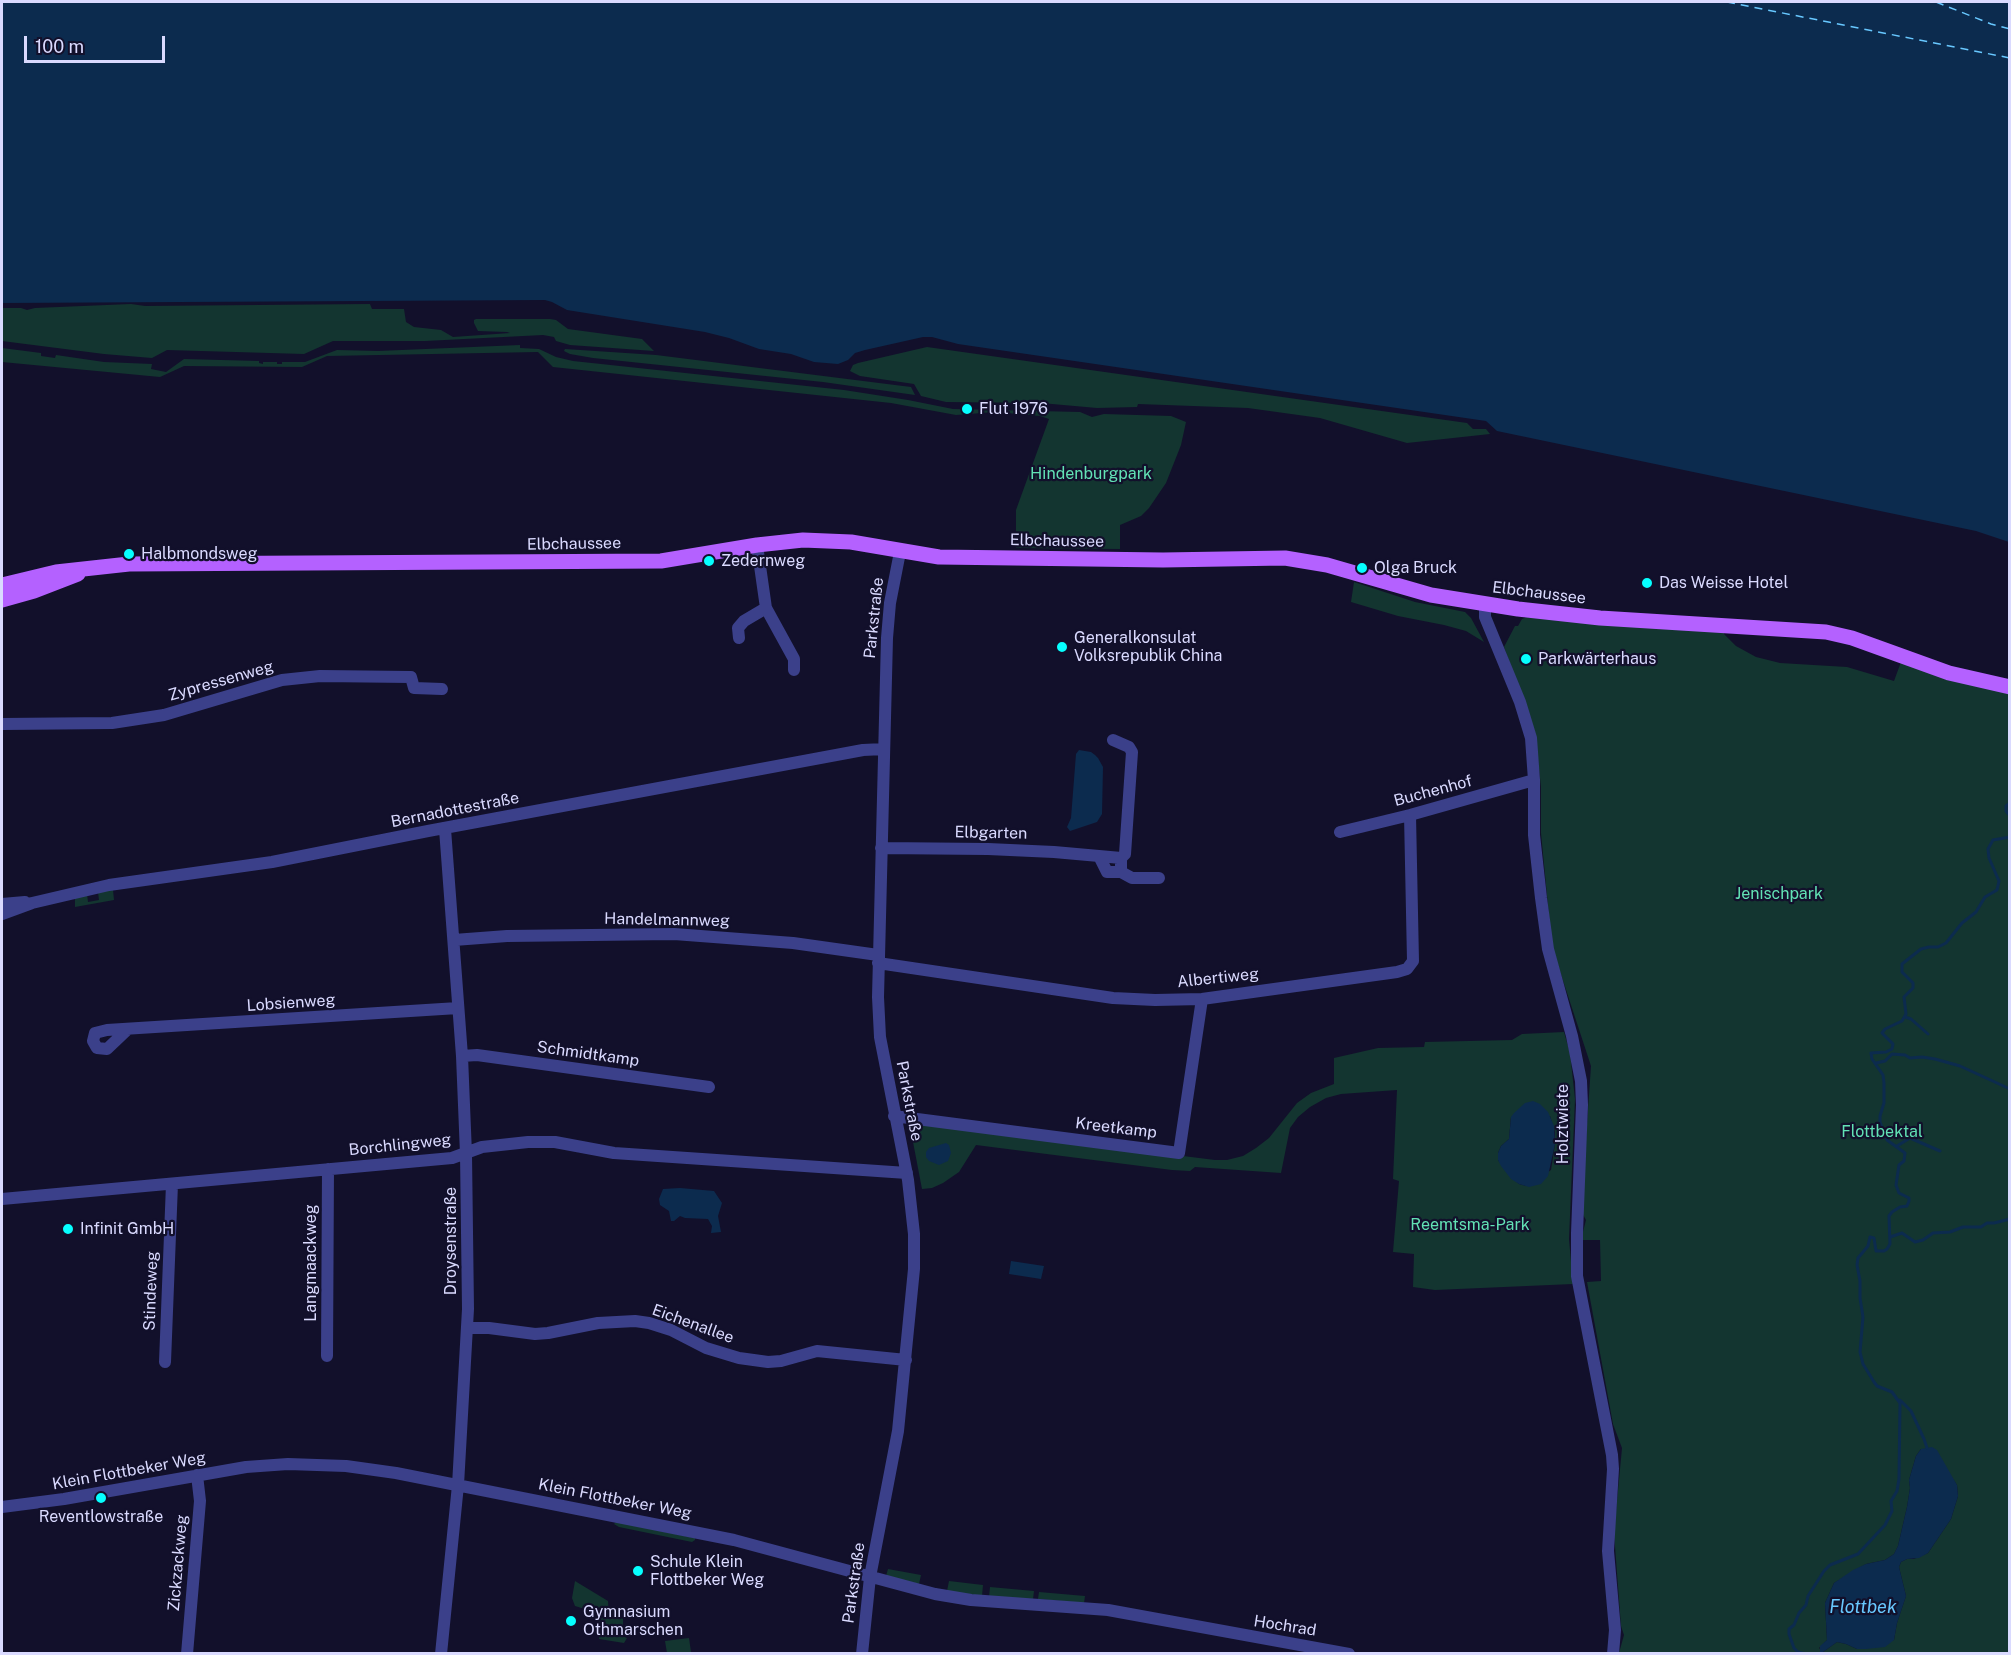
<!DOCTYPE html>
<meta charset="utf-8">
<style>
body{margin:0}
#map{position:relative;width:2011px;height:1655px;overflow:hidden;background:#12102b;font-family:"Public Sans",sans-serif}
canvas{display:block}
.frame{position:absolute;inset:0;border:3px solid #dadaff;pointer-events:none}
.scale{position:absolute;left:24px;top:36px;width:141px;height:27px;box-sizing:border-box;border:3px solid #dadaff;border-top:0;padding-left:8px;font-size:18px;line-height:21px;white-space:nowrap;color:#dadaff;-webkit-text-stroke:4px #12102b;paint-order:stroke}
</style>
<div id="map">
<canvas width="2011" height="1655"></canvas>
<div class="frame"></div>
<div class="scale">100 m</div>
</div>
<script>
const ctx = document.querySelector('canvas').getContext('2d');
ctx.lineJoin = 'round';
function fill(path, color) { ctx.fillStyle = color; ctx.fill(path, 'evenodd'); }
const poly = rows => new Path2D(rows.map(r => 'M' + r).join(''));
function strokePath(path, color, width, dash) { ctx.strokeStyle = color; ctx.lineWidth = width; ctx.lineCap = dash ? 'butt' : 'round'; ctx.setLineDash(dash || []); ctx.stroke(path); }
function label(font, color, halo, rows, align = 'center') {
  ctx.font = font + ' "Public Sans",sans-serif'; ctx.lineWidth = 4.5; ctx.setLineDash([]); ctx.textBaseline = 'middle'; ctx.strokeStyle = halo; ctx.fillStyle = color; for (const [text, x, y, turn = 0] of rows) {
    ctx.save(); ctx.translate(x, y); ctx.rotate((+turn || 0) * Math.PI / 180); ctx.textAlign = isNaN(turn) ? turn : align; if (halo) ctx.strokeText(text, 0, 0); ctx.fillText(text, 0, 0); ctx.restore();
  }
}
const green = poly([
 [131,304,145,306,370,304,372,309,404,309,406,322,414,327,441,330,453,337,510,333,507,332,478,331,474,323,474,320,476,319,550,319,556,320,568,329,642,339,654,351,570,345,556,341,554,337,543,335,425,341,333,341,304,354,167,350,152,358,104,354,2,341,2,308,21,308,27,310,35,308],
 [520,345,520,348,539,349,556,357,573,361,844,390,908,400,953,409,1080,412,1092,417,1104,414,1171,416,1186,422,1181,445,1166,483,1149,508,1141,516,1120,525,1120,549,1016,548,1016,510,1049,419,1040,416,995,412,956,415,891,403,553,367,538,352,327,356,302,367,184,366,160,377,2,362,2,348,41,353,41,356,55,358,56,355,104,362,152,364,151,369,166,372,184,359,259,361,259,363,263,364,263,362,277,362,277,364,282,364,282,362,305,362,337,350,378,351],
 [927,347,1467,423,1473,429,1486,429,1490,434,1407,443,1320,418,1248,408,1138,404,1137,407,1097,408,1041,403,946,402,921,396,914,384,860,376,850,371,853,365,858,363],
 [565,349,656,355,911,387,915,395,823,382,593,358,570,354,564,351],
 [1354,582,1415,602,1465,612,1471,618,1484,642,1466,631,1444,625,1398,616,1351,602],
 [1527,617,1724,632,1724,634,1736,646,1756,657,1780,663,1847,667,1894,681,1901,662,2009,694,2009,1653,1619,1653,1624,1635,1621,1626,1614,1533,1622,1448,1613,1424,1587,1282,1601,1281,1600,1240,1581,1240,1586,1220,1581,1211,1591,1066,1552,947,1541,833,1541,787,1535,732,1504,647,1515,626,1518,626,1522,619],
 [1921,1449,1946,1469,1957,1485,1958,1496,1951,1519,1928,1553,1914,1559,1907,1559,1901,1562,1899,1567,1906,1596,1897,1623,1894,1640,1857,1649,1846,1644,1837,1642,1823,1652,1819,1648,1827,1640,1825,1603,1834,1583,1866,1564,1885,1560,1894,1554,1898,1546,1907,1507,1910,1488,1909,1480,1916,1456],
 [113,890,114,900,75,907,75,897,87,894,88,902,99,900,98,892],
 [1564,1032,1570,1053,1575,1099,1569,1239,1573,1284,1435,1290,1413,1287,1414,1254,1393,1252,1399,1181,1393,1179,1397,1090,1341,1094,1326,1098,1310,1107,1298,1117,1290,1128,1281,1173,1195,1167,1190,1171,1172,1170,976,1145,959,1172,943,1183,932,1188,922,1189,909,1121,1183,1156,1215,1160,1227,1160,1243,1156,1256,1148,1269,1138,1297,1103,1311,1093,1334,1084,1334,1058,1378,1048,1424,1047,1425,1042,1512,1040,1522,1034],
 [1550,1116,1555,1132,1555,1144,1551,1170,1526,1186,1519,1184,1509,1175,1498,1160,1498,1153,1501,1146,1509,1139,1511,1117],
 [616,1522,695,1538,695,1540,692,1542,619,1527,614,1524],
 [888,1569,921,1575,919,1584,886,1576],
 [575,1581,608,1601,609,1614,600,1616,598,1613,575,1606,572,1598],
 [949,1581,983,1585,982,1596,947,1591],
 [990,1587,1034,1591,1033,1599,989,1597],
 [1039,1592,1085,1596,1084,1603,1038,1599],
 [625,1613,625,1619,623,1619,623,1627,621,1628,622,1636,627,1638,624,1643,599,1639,599,1618],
 [689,1638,691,1652,667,1653,665,1641]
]);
const water = poly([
 [2,2,2009,2,2009,542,1976,531,1497,431,1486,421,958,344,932,337,923,337,865,350,855,353,848,360,838,364,814,362,791,354,759,349,729,338,705,332,567,310,552,302,545,300,2,303],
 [1079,750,1091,752,1095,755,1098,758,1103,767,1102,814,1097,822,1070,831,1067,827,1071,818,1076,754],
 [1533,1101,1540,1104,1548,1112,1554,1126,1555,1144,1548,1176,1541,1184,1529,1187,1519,1184,1511,1179,1501,1166,1498,1160,1498,1153,1501,1146,1509,1139,1511,1117,1514,1113,1525,1103],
 [946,1143,949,1145,951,1153,948,1161,939,1165,929,1161,926,1157,926,1152,929,1148],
 [680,1188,714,1191,722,1203,718,1216,721,1232,711,1233,712,1226,708,1219,685,1218,680,1216,674,1221,671,1221,669,1211,660,1205,659,1199,663,1189],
 [1011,1261,1044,1266,1041,1279,1009,1274],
 [1932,1447,1937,1450,1957,1485,1958,1496,1951,1519,1928,1553,1919,1558,1907,1559,1901,1562,1899,1567,1906,1596,1897,1623,1894,1640,1885,1647,1866,1649,1857,1649,1846,1644,1837,1642,1823,1652,1820,1652,1820,1646,1827,1640,1825,1603,1834,1583,1853,1570,1866,1564,1885,1560,1894,1554,1898,1546,1907,1507,1910,1488,1909,1480,1916,1456,1921,1449]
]);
const stream = poly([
 [2010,803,2006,806,2006,811,2010,816],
 [1905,1017,1911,1019,1928,1034],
 [1876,1063,1885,1061,1892,1054,1905,1055,1910,1058,1922,1057,1935,1059,1960,1066,2010,1089],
 [1897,1146,1910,1138,1940,1151],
 [1890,1237,1902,1233,1915,1242,1923,1240,1933,1233,1950,1232,1963,1227,1981,1227,1987,1223,1994,1223,2010,1219],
 [1900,1400,1911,1411,1924,1439,1927,1448],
 [1806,1654,1798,1652,1794,1648,1789,1634,1789,1629,1794,1625,1799,1613,1806,1605,1808,1596,1824,1571,1830,1565,1858,1554,1885,1525,1892,1511,1891,1501,1897,1491,1899,1479,1900,1403,1892,1392,1877,1386,1874,1382,1863,1364,1860,1352,1863,1317,1860,1298,1860,1281,1857,1265,1858,1258,1868,1246,1870,1237,1874,1238,1876,1251,1884,1251,1887,1249,1890,1244,1889,1216,1892,1212,1900,1207,1907,1206,1909,1201,1909,1198,1899,1193,1896,1185,1899,1165,1904,1161,1905,1153,1887,1140,1880,1122,1880,1116,1884,1103,1884,1083,1883,1075,1872,1059,1871,1053,1886,1052,1892,1049,1893,1044,1882,1033,1885,1029,1902,1021,1906,1014,1904,997,1913,988,1913,983,1902,972,1902,964,1921,949,1929,947,1938,947,1946,943,1962,923,1976,912,1985,897,1997,890,1999,881,1989,858,1988,849,1993,840,2010,837]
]);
const ferry = poly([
 [1727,2,2010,58],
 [1936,2,1991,24,2010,29]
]);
const minor = poly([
 [757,545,766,608,794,659,794,670],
 [1485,604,1485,617,1520,702,1531,738,1534,780,1534,835,1541,898,1548,949,1572,1036,1581,1081,1582,1105,1577,1233,1577,1276,1612,1455,1613,1469,1608,1551,1615,1630,1613,1654],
 [739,638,738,628,744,621,766,608],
 [2,724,112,723,164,715,282,680,320,676,411,677,414,688,442,689],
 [1113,740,1129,747,1132,752,1125,854,1121,858],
 [1340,832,1410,815,1534,780],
 [881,848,988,849,1054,852,1099,856,1107,872,1121,872,1121,858,1099,856],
 [1121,872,1132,878,1159,878],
 [2,904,25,902],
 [2,914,32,903,109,885,272,862,428,831,863,750,884,749],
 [454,940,507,936,674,934,793,943,878,955],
 [878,963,1113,998,1155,1000,1202,999,1397,972,1407,969,1413,961,1410,815],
 [127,1030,107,1049,97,1048,93,1041,95,1033,107,1030,458,1008],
 [462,1056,477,1055,709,1087],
 [894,1116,1179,1153,1202,999],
 [2,1199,452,1158,482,1147,528,1142,555,1142,614,1153,907,1173],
 [467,1328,489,1328,535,1334,548,1333,598,1323,635,1321,649,1323,671,1330,706,1348,739,1358,768,1362,781,1361,817,1351,906,1360],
 [327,1356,328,1169],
 [165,1362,172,1184],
 [2,1507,64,1499,246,1467,288,1464,346,1466,396,1473,734,1540,935,1594,971,1600,1108,1610,1349,1654],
 [187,1654,200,1501,197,1475],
 [441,1654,458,1485,468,1309,466,1154,462,1056,445,829],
 [862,1654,870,1577,898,1431,914,1269,914,1234,908,1180,880,1037,878,997,887,638,890,603,900,552]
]);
const major = poly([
 [2,585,56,572,129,564,661,561,757,545,803,540,851,542,939,557,1163,560,1285,558,1327,565,1431,595,1518,609,1600,618,1826,632,1852,638,1949,673,2010,687],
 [2,600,34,591,78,574]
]);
const markers = [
 [967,409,6,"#06ffff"],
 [129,554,6,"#06ffff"],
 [709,561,6,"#06ffff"],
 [1362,568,6,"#06ffff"],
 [1647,583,6,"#06ffff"],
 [1062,647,6,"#06ffff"],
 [1526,659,6,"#06ffff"],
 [68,1229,6,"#06ffff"],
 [101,1498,6,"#06ffff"],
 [638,1571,6,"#06ffff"],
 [571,1621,6,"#06ffff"]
];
const poiNames = [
 ["Flut 1976",979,409],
 ["Halbmondsweg",141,554],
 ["Zedernweg",721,561],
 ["Olga Bruck",1374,568],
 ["Das Weisse Hotel",1659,583],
 ["Generalkonsulat",1074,638],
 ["Volksrepublik China",1074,656],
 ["Parkwärterhaus",1538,659],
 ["Infinit GmbH",80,1229],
 ["Reventlowstraße",101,1517,"center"],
 ["Schule Klein",650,1562],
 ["Flottbeker Weg",650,1580],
 ["Gymnasium",583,1612],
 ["Othmarschen",583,1630]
];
const parkNames = [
 ["Hindenburgpark",1091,474],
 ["Jenischpark",1779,894],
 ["Flottbektal",1882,1132],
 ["Reemtsma-Park",1470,1225]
];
const streetNames = [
 ["Elbchaussee",1057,541,1],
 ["Elbchaussee",574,544,-1],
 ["Elbchaussee",1539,593,7],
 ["Parkstraße",874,618,-84],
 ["Zypressenweg",221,681,-16],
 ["Buchenhof",1433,791,-15],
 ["Bernadottestraße",455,810,-11],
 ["Elbgarten",991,833,1],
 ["Handelmannweg",667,920,1],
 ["Albertiweg",1218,978,-6],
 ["Lobsienweg",291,1003,-4],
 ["Schmidtkamp",588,1054,8],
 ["Parkstraße",909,1101,79],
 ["Holztwiete",1563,1124,-90],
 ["Kreetkamp",1116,1128,7],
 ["Borchlingweg",400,1145,-6],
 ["Droysenstraße",451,1241,-90],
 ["Langmaackweg",311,1263,-90],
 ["Stindeweg",151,1291,-88],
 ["Eichenallee",693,1324,20],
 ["Klein Flottbeker Weg",129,1471,-10],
 ["Klein Flottbeker Weg",615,1499,11],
 ["Zickzackweg",178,1563,-85],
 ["Parkstraße",854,1583,-82],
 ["Hochrad",1285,1626,9]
];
const waterNames = [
 ["Flottbek",1863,1607]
];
fill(green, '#133530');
fill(water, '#0c2b4e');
strokePath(stream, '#0c2b4e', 3);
strokePath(ferry, '#68c8ff', 1.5, [8, 6]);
strokePath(minor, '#3b408a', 12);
strokePath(major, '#b461ff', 15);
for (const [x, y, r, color] of markers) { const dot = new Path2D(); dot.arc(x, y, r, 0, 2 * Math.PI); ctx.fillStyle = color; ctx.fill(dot); strokePath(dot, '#12102b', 2); }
label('16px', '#dadaff', '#12102b', poiNames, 'left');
label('16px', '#62e2b5', '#12102b', parkNames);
label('16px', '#dadaff', '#12102b', streetNames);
label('italic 18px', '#68c8ff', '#12102b', waterNames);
</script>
